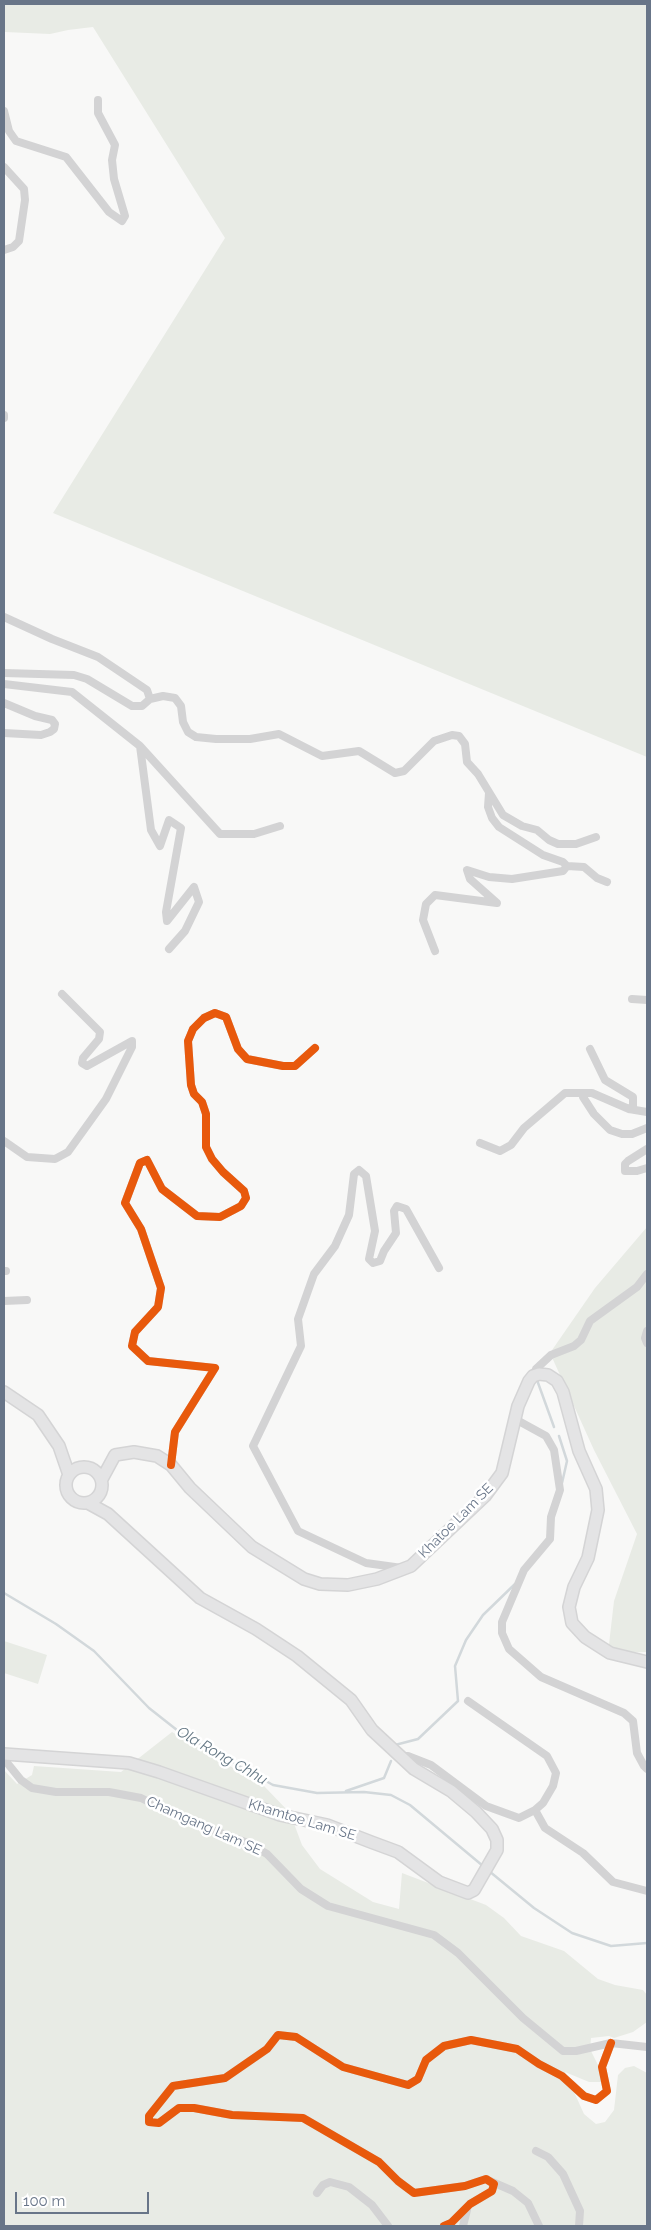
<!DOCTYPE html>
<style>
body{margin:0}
#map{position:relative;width:651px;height:2230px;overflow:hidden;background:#f8f8f7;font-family:Raleway,sans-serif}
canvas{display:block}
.frame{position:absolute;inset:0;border:5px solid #687588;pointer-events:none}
.scale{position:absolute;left:15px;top:2192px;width:134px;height:22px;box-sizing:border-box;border:2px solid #687588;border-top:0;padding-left:6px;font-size:15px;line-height:18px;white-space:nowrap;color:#687588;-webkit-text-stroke:4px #fff;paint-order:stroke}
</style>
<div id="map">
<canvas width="651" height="2230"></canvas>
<div class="frame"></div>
<div class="scale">100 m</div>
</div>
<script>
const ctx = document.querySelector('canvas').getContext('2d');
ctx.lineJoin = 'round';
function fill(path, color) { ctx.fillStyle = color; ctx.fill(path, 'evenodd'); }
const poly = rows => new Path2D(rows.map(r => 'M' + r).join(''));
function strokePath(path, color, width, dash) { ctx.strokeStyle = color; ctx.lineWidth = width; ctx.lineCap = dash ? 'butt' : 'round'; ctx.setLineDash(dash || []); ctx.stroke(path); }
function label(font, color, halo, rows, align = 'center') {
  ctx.font = font + ' Raleway,sans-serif'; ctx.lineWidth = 5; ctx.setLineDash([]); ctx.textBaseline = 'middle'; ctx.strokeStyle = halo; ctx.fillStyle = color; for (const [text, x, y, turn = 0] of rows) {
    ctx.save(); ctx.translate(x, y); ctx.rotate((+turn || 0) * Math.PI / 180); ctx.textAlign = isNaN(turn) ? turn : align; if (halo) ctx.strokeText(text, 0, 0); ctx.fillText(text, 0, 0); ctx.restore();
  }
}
const green = poly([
 [4,4,647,4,647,757,53,513,225,238,93,27,68,30,50,34,5,32],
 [647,1227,647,1652,608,1653,614,1601,637,1534,594,1450,550,1353,595,1288],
 [4,1641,47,1655,38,1684,4,1673],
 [172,1732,264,1786,290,1813,302,1845,320,1869,373,1902,399,1909,402,1873,486,1905,504,1918,521,1936,564,1951,598,1979,615,1985,643,1990,647,1995,647,2022,633,2032,614,2038,609,2036,591,2038,590,2049,604,2077,602,2082,589,2082,565,2072,584,2114,596,2124,605,2122,614,2110,618,2075,625,2068,634,2066,647,2073,647,2226,4,2226,4,1770,17,1784,32,1775,34,1766,121,1772]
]);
const stream = poly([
 [537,1380,554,1427],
 [559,1436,567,1461,562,1483],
 [4,1593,56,1624,94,1651,149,1708,182,1734,273,1785,317,1793,364,1792,391,1795,410,1805,483,1866],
 [395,1745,418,1739,458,1701,455,1666,466,1640,483,1615,515,1584],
 [346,1791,384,1778,391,1761],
 [489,1871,534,1908,572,1933,611,1946,647,1943]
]);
const minor = poly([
 [4,111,9,131,16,141,66,157,109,212,122,221,125,216,114,179,112,160,115,145,98,113,98,100],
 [4,167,24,189,25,200,19,241,13,247,4,250],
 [4,415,4,418],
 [4,617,52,639,98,657,147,690,150,699,142,706,132,706,87,679,74,675,4,673],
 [4,684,72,692,140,746,151,830,160,846,169,820,181,828,166,912,167,921,194,887,199,902,185,931,169,949],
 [150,699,163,696,175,698,181,706,183,722,188,732,196,737,216,739,250,739,279,734,322,756,359,751,395,773,404,771,434,741,452,735,459,736,465,744,467,762,478,774,503,815,522,826,537,830,549,840,558,844,576,844,596,837],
 [4,703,35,716,52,720,55,724,54,729,50,732,41,735,4,733],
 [140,746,220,834,254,834,280,826],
 [567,866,584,867,597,878,607,882],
 [435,951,423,920,426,904,435,895,497,903,470,879,467,870,489,877,512,879,563,871,567,866,563,862,543,855,499,827,492,818,488,807,489,793],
 [632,999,647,1000],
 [590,1049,605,1080,633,1097,633,1106,629,1109],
 [583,1093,583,1097,594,1114,610,1130,622,1134,632,1134,647,1128],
 [4,1141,27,1157,55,1159,68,1152,106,1099,132,1047,132,1041,87,1066,82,1063,83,1058,99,1039,100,1032,62,994],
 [480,1143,500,1151,511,1145,524,1128,565,1093,592,1093,629,1109,647,1112],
 [647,1149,628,1161,625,1164,625,1171,637,1171,647,1168],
 [4,1271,6,1271],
 [4,1301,27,1300],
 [647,1331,645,1338,647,1343],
 [533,1376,536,1369,551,1355,574,1346,581,1340,590,1321,637,1287,647,1274],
 [515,1419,546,1436,554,1450,560,1490,551,1517,550,1539,524,1570,502,1622,502,1633,509,1649,541,1677,624,1713,633,1721,637,1753,644,1766,647,1769],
 [171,1465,175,1432,215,1368,148,1361,132,1346,135,1332,158,1307,161,1288,141,1229,125,1203,140,1163,147,1160,162,1189,197,1216,220,1217,241,1206,246,1198,244,1191,223,1172,212,1159,206,1147,206,1114,202,1102,194,1094,191,1085,188,1041,193,1029,204,1018,215,1013,226,1017,238,1049,247,1059,283,1066,295,1066,315,1048],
 [402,1568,366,1563,298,1531,253,1446,301,1346,298,1319,314,1274,335,1246,349,1215,354,1174,359,1170,366,1176,375,1231,369,1259,373,1263,380,1261,384,1251,396,1233,394,1211,397,1206,406,1209,439,1268],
 [468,1701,547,1756,556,1773,553,1786,543,1803,535,1810],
 [400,1756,408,1756,431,1765,486,1806,519,1818,535,1810,545,1828,583,1853,613,1882,647,1891],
 [4,1759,21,1780,32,1788,56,1792,109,1792,141,1798,188,1821,248,1843,267,1854,301,1889,328,1906,434,1935,458,1953,523,2018,563,2051,576,2051,611,2043,647,2047],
 [536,2151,548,2157,563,2174,580,2211,579,2226],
 [490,2181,513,2191,528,2203,539,2226],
 [317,2193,323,2185,330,2182,349,2187,372,2205,388,2226],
 [444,2226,451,2223,470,2204,492,2191,494,2184,486,2179,465,2186,414,2193,398,2181,379,2162,303,2118,232,2115,194,2108,179,2108,159,2123,149,2122,149,2116,173,2086,225,2078,267,2049,278,2035,296,2037,343,2067,408,2085,418,2079,426,2060,444,2046,471,2040,517,2049,539,2064,562,2076,584,2096,596,2100,607,2091,602,2067,611,2043],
 [463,2226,467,2210]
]);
const primary = poly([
 [4,1392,38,1415,59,1446,69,1475],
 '66 1485a18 18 0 1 1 36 0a18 18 0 1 1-36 0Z',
 [102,1479,115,1455,134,1452,157,1456,171,1465,190,1488,252,1547,304,1579,320,1584,348,1585,377,1579,411,1566,485,1496,502,1473,518,1406,529,1381,533,1376,539,1374,548,1375,557,1381,563,1392,579,1451,596,1489,598,1510,588,1558,574,1587,569,1607,572,1623,585,1637,610,1653,647,1662],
 [4,1754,129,1763,159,1772,280,1815,327,1825,371,1842,398,1852,439,1882,468,1893,474,1890,497,1850,497,1840,492,1829,476,1812,451,1791,414,1769,372,1730,351,1700,297,1656,256,1629,200,1598,108,1514,88,1503]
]);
const cycleway = poly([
 [171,1465,175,1432,215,1368,148,1361,132,1346,135,1332,158,1307,161,1288,141,1229,125,1203,140,1163,147,1160,162,1189,197,1216,220,1217,241,1206,246,1198,244,1191,223,1172,212,1159,206,1147,206,1114,202,1102,194,1094,191,1085,188,1041,193,1029,204,1018,215,1013,226,1017,238,1049,247,1059,283,1066,295,1066,315,1048],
 [444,2226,451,2223,470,2204,492,2191,494,2184,486,2179,465,2186,414,2193,398,2181,379,2162,303,2118,232,2115,194,2108,179,2108,159,2123,149,2122,149,2116,173,2086,225,2078,267,2049,278,2035,296,2037,343,2067,408,2085,418,2079,426,2060,444,2046,471,2040,517,2049,539,2064,562,2076,584,2096,596,2100,607,2091,602,2067,611,2043]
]);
const streetNames = [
 ["Khatoe Lam SE",456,1521,-45],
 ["Khamtoe Lam SE",302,1820,17],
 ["Chamgang Lam SE",204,1826,24]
];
const waterNames = [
 ["Ola Rong Chhu",222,1756,30]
];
fill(green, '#e8ebe5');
strokePath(stream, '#d2d8db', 2.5);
strokePath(primary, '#d4d4d5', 14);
strokePath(minor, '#d3d3d4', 8);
strokePath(primary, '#e4e4e5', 11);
strokePath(cycleway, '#e8590c', 8);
label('14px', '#687588', '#fff', streetNames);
label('italic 15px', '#637683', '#fff', waterNames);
</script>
